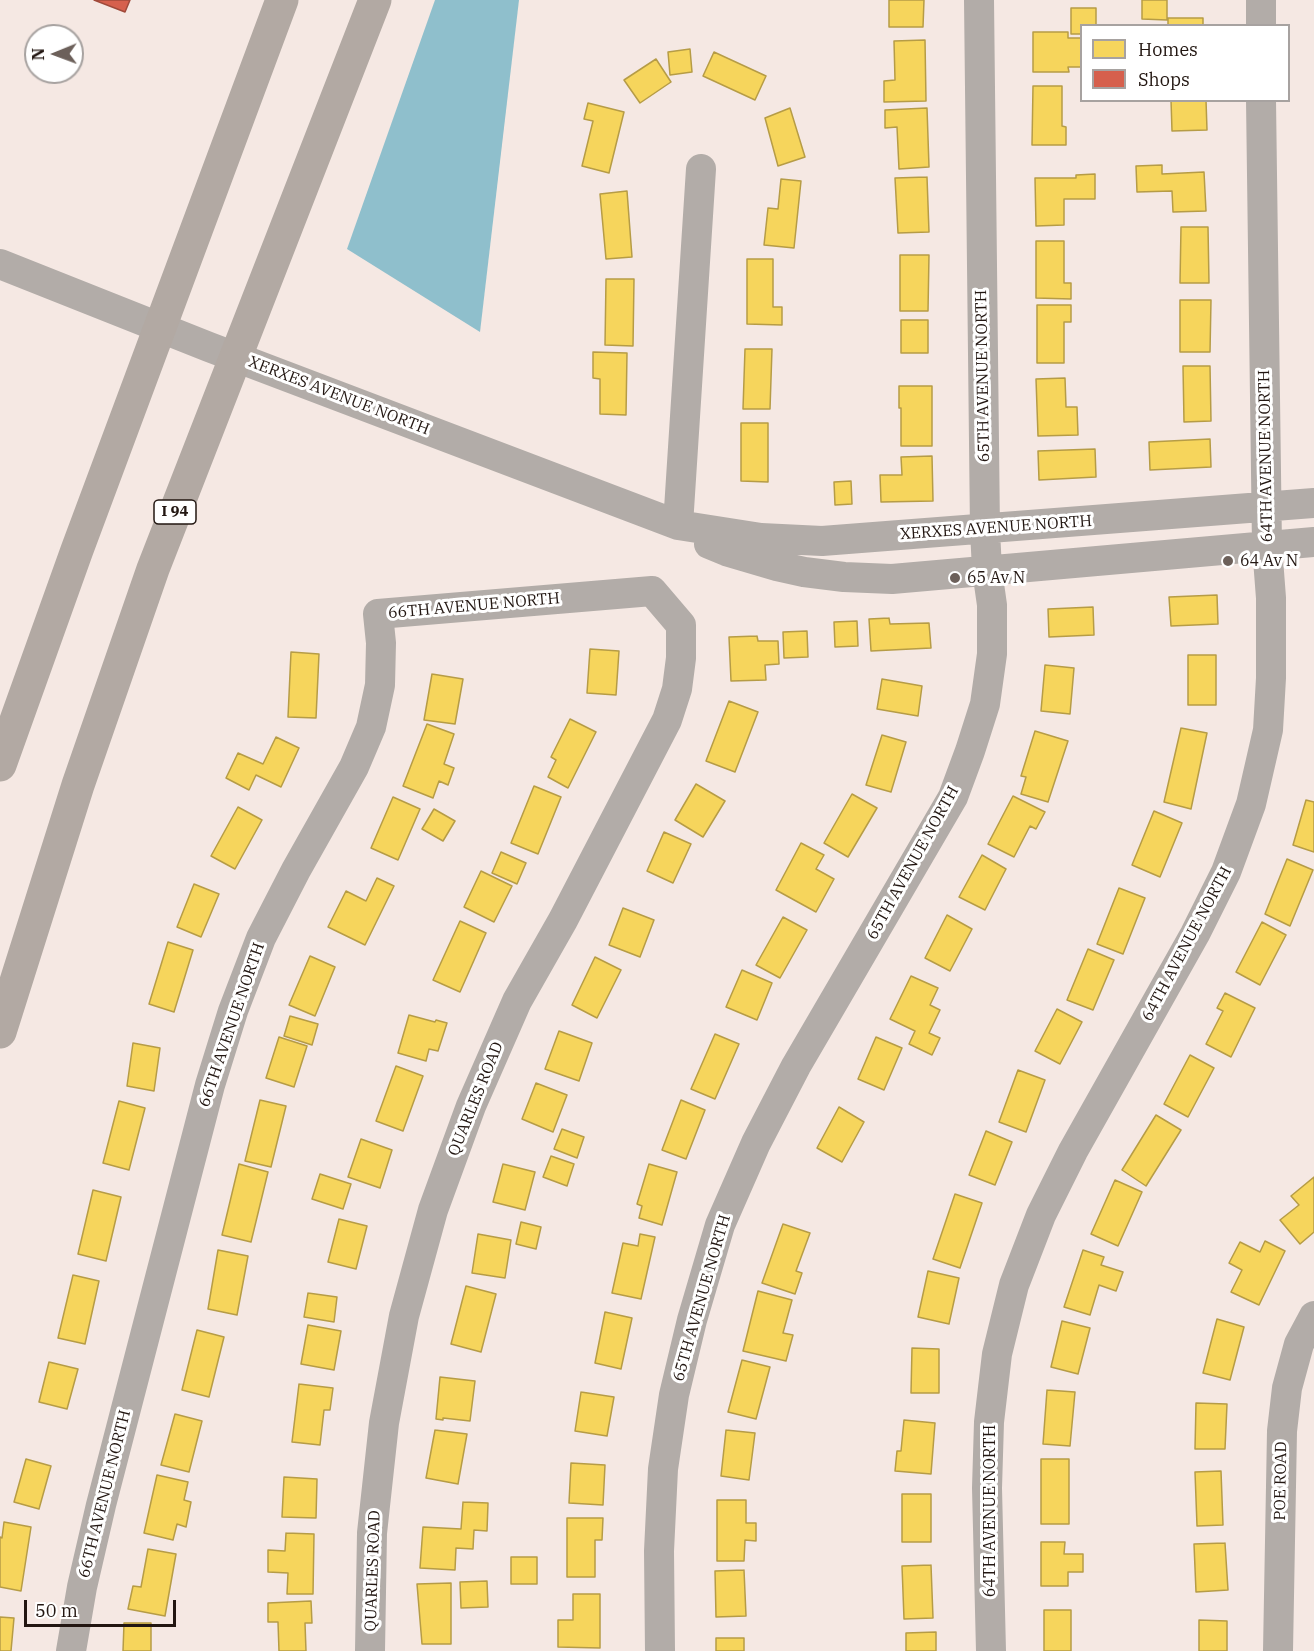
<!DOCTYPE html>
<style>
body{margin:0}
#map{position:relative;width:1314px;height:1651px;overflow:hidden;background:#f5e8e3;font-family:"IBM Plex Serif",serif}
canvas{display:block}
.legend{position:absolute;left:1080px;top:24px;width:210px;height:78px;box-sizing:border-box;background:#fff;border:2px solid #a7a2a0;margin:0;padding:8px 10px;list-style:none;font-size:18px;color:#221611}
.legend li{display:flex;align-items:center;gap:12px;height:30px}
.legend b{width:30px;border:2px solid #a7a2a0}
.north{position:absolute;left:24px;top:24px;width:60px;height:60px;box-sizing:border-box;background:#fff;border:2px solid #a7a2a0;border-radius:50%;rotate:269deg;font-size:16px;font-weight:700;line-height:24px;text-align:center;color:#221611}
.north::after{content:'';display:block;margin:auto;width:21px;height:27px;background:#6c605a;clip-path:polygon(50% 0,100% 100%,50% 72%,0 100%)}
.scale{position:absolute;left:24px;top:1600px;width:152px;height:27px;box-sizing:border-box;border:3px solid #221611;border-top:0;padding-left:8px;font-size:18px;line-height:21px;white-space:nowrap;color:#221611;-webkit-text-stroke:4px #fff;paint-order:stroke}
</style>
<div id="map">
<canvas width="1314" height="1651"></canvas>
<ul class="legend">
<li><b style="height:16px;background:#f6d55c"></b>Homes</li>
<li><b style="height:16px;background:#d6604d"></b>Shops</li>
</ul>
<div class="north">N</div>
<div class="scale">50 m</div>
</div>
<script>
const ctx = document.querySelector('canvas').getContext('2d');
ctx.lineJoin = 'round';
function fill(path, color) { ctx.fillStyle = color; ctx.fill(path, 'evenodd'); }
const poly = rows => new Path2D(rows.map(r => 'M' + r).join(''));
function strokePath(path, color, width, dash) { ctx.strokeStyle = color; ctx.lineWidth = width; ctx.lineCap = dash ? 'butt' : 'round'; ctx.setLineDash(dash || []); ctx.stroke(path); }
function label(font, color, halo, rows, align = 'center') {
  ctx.font = font + ' "IBM Plex Serif",serif'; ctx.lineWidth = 6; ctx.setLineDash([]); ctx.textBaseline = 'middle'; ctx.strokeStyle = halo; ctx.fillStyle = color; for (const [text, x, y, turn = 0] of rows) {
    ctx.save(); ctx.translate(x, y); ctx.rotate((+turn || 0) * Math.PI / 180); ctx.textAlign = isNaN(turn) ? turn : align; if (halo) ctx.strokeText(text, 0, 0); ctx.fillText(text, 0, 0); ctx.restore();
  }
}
const water = poly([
 [435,0,519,0,480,332,347,249]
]);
const homes = poly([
 [889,0,924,0,923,27,889,27,889,0],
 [1142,0,1167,0,1167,20,1142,19,1142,0],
 [1071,8,1096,8,1096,26,1082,26,1082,34,1071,34,1071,8],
 [1168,18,1203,18,1203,26,1168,26,1168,18],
 [1033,32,1068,32,1068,38,1082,38,1082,67,1068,67,1069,72,1033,72,1033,32],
 [925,40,926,101,884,102,884,81,895,80,894,41,925,40],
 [690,49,692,72,670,75,668,52,690,49],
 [714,52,766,76,755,100,703,76,714,52],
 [656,59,671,82,640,103,624,80,656,59],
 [1033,86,1062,86,1062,126,1066,127,1066,145,1032,145,1033,86],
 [1171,100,1206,100,1207,130,1172,131,1171,100],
 [588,103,624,112,609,173,582,166,593,121,584,119,588,103],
 [790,108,805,157,778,166,765,118,790,108],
 [927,108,929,167,899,169,897,127,885,128,885,110,927,108],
 [1162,165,1162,174,1204,172,1206,211,1173,212,1172,191,1137,192,1136,166,1162,165],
 [1095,174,1095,199,1064,199,1064,225,1036,226,1035,178,1076,178,1076,175,1095,174],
 [927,177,929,232,898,233,895,178,927,177],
 [781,179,801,181,794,248,764,245,768,208,778,209,781,179],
 [627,191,632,257,606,259,600,194,627,191],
 [1181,227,1208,227,1209,283,1180,283,1181,227],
 [1036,241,1064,241,1064,283,1071,283,1071,299,1036,298,1036,241],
 [900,255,929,255,928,311,900,311,900,255],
 [747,259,773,259,773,307,782,307,782,325,747,324,747,259],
 [606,279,634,279,633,346,605,345,606,279],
 [1180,300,1211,300,1210,352,1180,352,1180,300],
 [1037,305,1071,305,1071,322,1064,322,1064,363,1037,363,1037,305],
 [901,320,928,320,928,353,901,353,901,320],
 [745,349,772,349,770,409,743,409,745,349],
 [593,352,627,353,626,415,600,414,600,379,593,378,593,352],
 [1183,366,1210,366,1211,421,1184,422,1183,366],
 [1065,378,1066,407,1077,407,1078,435,1038,436,1036,379,1065,378],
 [899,386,932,386,932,446,901,446,901,408,899,408,899,386],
 [741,423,768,423,768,482,741,481,741,423],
 [1210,439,1211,467,1150,470,1149,442,1210,439],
 [1095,449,1096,477,1039,480,1038,451,1095,449],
 [932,456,933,501,881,502,880,475,902,475,901,457,932,456],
 [851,481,852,504,835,505,834,482,851,481],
 [1217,595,1218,624,1171,626,1169,597,1217,595],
 [1093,607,1094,635,1049,637,1048,609,1093,607],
 [889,618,890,624,929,623,931,648,871,651,869,619,889,618],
 [857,621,858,646,835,647,834,622,857,621],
 [807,631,808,657,784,658,783,632,807,631],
 [757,636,758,641,778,641,779,664,765,665,766,680,731,681,729,637,757,636],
 [590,649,619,651,616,695,587,693,590,649],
 [291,652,319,654,316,718,288,717,291,652],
 [1188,655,1216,655,1216,705,1188,705,1188,655],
 [1045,665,1074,668,1070,714,1041,711,1045,665],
 [432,674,463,679,455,724,424,720,432,674],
 [882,679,922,686,918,716,877,709,882,679],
 [729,701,758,712,735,772,706,761,729,701],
 [570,719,596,732,568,788,548,777,556,760,551,757,570,719],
 [427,724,454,734,444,764,454,768,448,785,439,781,433,798,403,786,427,724],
 [1181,728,1207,733,1191,809,1164,802,1181,728],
 [1035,731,1068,741,1048,802,1021,794,1026,777,1021,776,1035,731],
 [882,735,906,742,891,792,866,785,882,735],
 [276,737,299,748,281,787,256,775,249,790,226,778,238,753,263,764,276,737],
 [696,784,725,801,703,837,675,820,696,784],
 [534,786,561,797,538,854,511,843,534,786],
 [852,794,877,808,848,857,824,843,852,794],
 [1013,796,1045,812,1036,829,1030,826,1014,857,988,844,1013,796],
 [393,797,420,809,398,860,371,848,393,797],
 [1306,800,1314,802,1314,852,1293,845,1306,800],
 [238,807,262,820,235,869,211,856,238,807],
 [434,809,455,821,443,841,422,829,434,809],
 [1154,811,1182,823,1160,877,1132,865,1154,811],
 [664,832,691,844,673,883,647,871,664,832],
 [801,843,824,855,816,869,834,879,816,912,776,890,801,843],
 [501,852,526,863,517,884,492,873,501,852],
 [982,855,1006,869,985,910,959,897,982,855],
 [1287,859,1313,870,1290,926,1265,914,1287,859],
 [481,871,512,886,494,922,464,907,481,871],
 [377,878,394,886,365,945,328,927,346,891,366,901,377,878],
 [194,884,219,894,201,937,177,927,194,884],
 [1119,888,1145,898,1123,954,1097,944,1119,888],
 [623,908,654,920,640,957,609,945,623,908],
 [947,915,972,929,950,971,925,958,947,915],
 [783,917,807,930,780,978,756,965,783,917],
 [460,921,486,933,460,992,433,980,460,921],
 [1262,922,1286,935,1260,985,1236,972,1262,922],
 [168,942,193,950,174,1012,149,1004,168,942],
 [1088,949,1114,960,1093,1010,1067,1000,1088,949],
 [310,956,335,967,315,1016,289,1005,310,956],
 [595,957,621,970,597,1018,572,1005,595,957],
 [742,970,772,983,757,1020,726,1007,742,970],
 [911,976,938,988,930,1005,940,1010,929,1033,940,1038,932,1055,909,1044,915,1031,890,1019,911,976],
 [1225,993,1255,1008,1231,1057,1206,1044,1223,1011,1217,1008,1225,993],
 [1057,1009,1082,1022,1060,1064,1035,1051,1057,1009],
 [409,1015,435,1022,436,1020,447,1023,438,1051,429,1049,426,1061,398,1053,409,1015],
 [290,1016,318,1024,312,1045,284,1036,290,1016],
 [559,1031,592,1043,579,1081,545,1069,559,1031],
 [715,1034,739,1044,715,1099,691,1089,715,1034],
 [279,1037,307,1046,294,1087,266,1078,279,1037],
 [876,1037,902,1048,884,1090,858,1079,876,1037],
 [133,1043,160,1048,154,1091,127,1086,133,1043],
 [1190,1055,1214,1068,1188,1117,1164,1104,1190,1055],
 [396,1066,423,1076,403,1131,376,1121,396,1066],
 [1018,1070,1045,1080,1026,1132,999,1122,1018,1070],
 [536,1083,567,1095,553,1132,522,1119,536,1083],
 [260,1100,286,1106,271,1167,245,1161,260,1100],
 [681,1100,705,1110,686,1159,662,1150,681,1100],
 [119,1101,145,1108,129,1170,103,1163,119,1101],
 [839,1107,864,1122,842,1162,817,1148,839,1107],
 [1156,1115,1181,1130,1146,1186,1122,1170,1156,1115],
 [562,1129,584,1137,577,1158,554,1149,562,1129],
 [986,1131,1012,1142,995,1185,969,1175,986,1131],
 [361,1139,392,1150,380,1188,348,1177,361,1139],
 [551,1156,574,1164,567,1186,543,1177,551,1156],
 [239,1164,268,1172,251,1242,222,1235,239,1164],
 [503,1164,535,1172,525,1210,493,1202,503,1164],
 [649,1164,677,1172,662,1225,639,1218,642,1206,637,1204,649,1164],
 [320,1174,351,1184,343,1209,312,1199,320,1174],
 [1314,1177,1314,1232,1300,1244,1280,1220,1299,1205,1291,1196,1314,1177],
 [1115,1180,1142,1192,1118,1246,1091,1234,1115,1180],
 [93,1190,121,1197,106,1261,78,1254,93,1190],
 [955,1194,982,1203,960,1268,933,1259,955,1194],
 [339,1219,367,1226,356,1269,328,1262,339,1219],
 [521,1222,541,1227,536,1249,516,1244,521,1222],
 [783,1224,810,1233,796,1271,802,1273,795,1294,762,1283,783,1224],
 [478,1234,511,1240,505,1278,472,1273,478,1234],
 [640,1234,655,1237,641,1299,612,1293,623,1243,638,1246,640,1234],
 [1265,1241,1285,1251,1259,1305,1231,1292,1242,1270,1229,1263,1240,1242,1260,1252,1265,1241],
 [218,1250,248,1256,237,1315,208,1309,218,1250],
 [1083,1250,1104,1257,1101,1265,1123,1272,1116,1291,1099,1285,1090,1315,1064,1307,1083,1250],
 [928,1271,959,1278,949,1324,918,1317,928,1271],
 [73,1275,99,1281,85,1344,58,1338,73,1275],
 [466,1286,496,1294,481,1352,451,1344,466,1286],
 [758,1291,792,1300,783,1333,793,1335,786,1361,743,1351,758,1291],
 [308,1293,337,1297,334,1322,304,1317,308,1293],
 [605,1312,632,1318,621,1369,595,1363,605,1312],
 [1217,1319,1244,1327,1230,1380,1203,1373,1217,1319],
 [1062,1321,1090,1328,1078,1374,1051,1367,1062,1321],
 [308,1325,341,1331,334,1370,301,1364,308,1325],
 [197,1330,224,1337,209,1397,182,1390,197,1330],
 [912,1348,939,1349,939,1393,911,1393,912,1348],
 [742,1360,770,1367,756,1419,728,1412,742,1360],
 [49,1362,78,1369,67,1409,39,1402,49,1362],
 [440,1377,475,1381,470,1421,443,1418,443,1420,436,1419,440,1377],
 [299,1384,333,1388,330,1410,324,1410,320,1445,292,1442,299,1384],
 [1047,1390,1075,1392,1070,1446,1043,1444,1047,1390],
 [581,1392,614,1397,607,1436,575,1431,581,1392],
 [1196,1403,1227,1404,1225,1449,1195,1449,1196,1403],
 [175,1414,202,1421,189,1472,161,1465,175,1414],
 [904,1420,935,1423,931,1474,895,1471,897,1451,901,1451,904,1420],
 [435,1430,467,1434,458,1484,426,1478,435,1430],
 [726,1430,755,1433,749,1480,721,1476,726,1430],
 [26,1459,51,1466,39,1509,14,1502,26,1459],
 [1041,1459,1069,1459,1069,1524,1041,1524,1041,1459],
 [571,1463,605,1465,603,1505,569,1503,571,1463],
 [1221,1471,1223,1525,1197,1526,1195,1472,1221,1471],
 [157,1475,188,1482,184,1500,191,1502,186,1527,177,1524,173,1540,144,1533,157,1475],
 [284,1477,317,1479,316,1518,282,1517,284,1477],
 [902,1494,931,1494,931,1542,902,1542,902,1494],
 [717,1500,746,1500,746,1523,756,1523,756,1541,745,1540,744,1561,717,1561,717,1500],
 [463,1502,488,1503,487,1531,474,1530,473,1549,456,1548,455,1570,420,1568,423,1527,461,1529,463,1502],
 [567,1518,603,1518,602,1540,595,1540,595,1577,567,1577,567,1518],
 [4,1522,31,1527,21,1591,0,1587,0,1537,2,1538,4,1522],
 [286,1533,314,1534,313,1594,287,1594,288,1573,268,1572,268,1550,285,1551,286,1533],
 [1041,1542,1065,1542,1064,1554,1083,1554,1083,1572,1068,1572,1068,1586,1041,1586,1041,1542],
 [1225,1543,1228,1590,1196,1592,1194,1544,1225,1543],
 [148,1549,176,1554,165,1616,128,1609,133,1586,141,1587,148,1549],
 [511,1557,537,1557,537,1584,511,1584,511,1557],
 [931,1565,933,1618,904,1619,902,1566,931,1565],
 [744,1570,746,1616,716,1617,715,1571,744,1570],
 [487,1581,488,1607,461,1608,460,1582,487,1581],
 [451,1583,451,1644,422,1644,417,1584,451,1583],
 [573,1594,600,1594,600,1648,558,1647,558,1620,573,1620,573,1594],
 [311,1601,312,1623,305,1623,306,1651,279,1651,278,1622,268,1622,268,1603,311,1601],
 [1044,1610,1071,1610,1071,1651,1044,1651,1044,1610],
 [0,1617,14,1618,11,1651,0,1651,0,1617],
 [1199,1620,1227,1621,1227,1651,1199,1651,1199,1620],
 [124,1623,151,1623,151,1651,123,1651,124,1623],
 [936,1632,936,1651,906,1651,906,1633,936,1632],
 [716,1638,744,1638,744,1651,716,1651,716,1638]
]);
const shops = poly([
 [94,0,130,0,125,12,94,0]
]);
const minor = poly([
 [1261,0,1261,26],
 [0,264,209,347,678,525,761,538,822,541,1314,503],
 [678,525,701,169],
 [709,544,726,551,777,566,804,572,844,577,892,579,1314,542],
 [71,1651,82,1587,101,1505,210,1085,233,1011,261,938,296,870,354,767,371,727,380,685,381,643,378,614,652,591,681,625,681,658,677,689,667,720,563,920,517,1001,471,1106,433,1210,404,1316,384,1423,372,1533,370,1651],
 [660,1651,659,1551,663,1469,674,1395,692,1320,720,1225,756,1143,796,1066,953,797,970,751,985,704,992,654,992,605,987,570,985,530,979,0],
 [991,1651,987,1488,989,1422,997,1354,1014,1285,1041,1215,1073,1151,1195,934,1226,872,1251,804,1268,730,1271,678,1271,598,1267,546,1261,100],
 [1278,1651,1282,1431,1287,1388,1299,1344,1314,1316]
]);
const highway = poly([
 [0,765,77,550,282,0],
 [0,1032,78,785,153,569,375,0]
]);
const markers = [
 [1228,561,6,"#6c605a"],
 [955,578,6,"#6c605a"]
];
const shields = [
 [175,512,42]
];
const shieldNames = [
 ["I 94",175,512]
];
const streetNames = [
 ["65TH AVENUE NORTH",983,376,-91],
 ["XERXES AVENUE NORTH",339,396,21],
 ["64TH AVENUE NORTH",1266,456,-91],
 ["XERXES AVENUE NORTH",996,528,-4],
 ["66TH AVENUE NORTH",474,606,-5],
 ["65TH AVENUE NORTH",913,863,-61],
 ["64TH AVENUE NORTH",1187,944,-62],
 ["66TH AVENUE NORTH",232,1025,-71],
 ["QUARLES ROAD",476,1099,-68],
 ["65TH AVENUE NORTH",702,1298,-74],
 ["POE ROAD",1281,1481,-89],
 ["66TH AVENUE NORTH",105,1494,-76],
 ["64TH AVENUE NORTH",990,1511,-90],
 ["QUARLES ROAD",373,1571,-88]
];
const poiNames = [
 ["64 Av N",1240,561],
 ["65 Av N",967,578]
];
fill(water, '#8fbfcc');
fill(homes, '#f6d55c');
strokePath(homes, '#b69c46', 1.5);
fill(shops, '#d6604d');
strokePath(shops, '#a04a3b', 1.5);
strokePath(minor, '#b2aca8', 30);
strokePath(highway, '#b2a9a3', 33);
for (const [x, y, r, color] of markers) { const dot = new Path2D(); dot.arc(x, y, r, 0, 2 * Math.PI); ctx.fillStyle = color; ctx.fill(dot); strokePath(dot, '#fff', 2); }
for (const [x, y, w] of shields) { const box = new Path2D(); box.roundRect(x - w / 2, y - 12, w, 24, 4.5); ctx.fillStyle = '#fff'; ctx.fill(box); strokePath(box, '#221611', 1.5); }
label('bold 15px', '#221611', null, shieldNames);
label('16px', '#221611', '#fff', streetNames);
label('16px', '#221611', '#fff', poiNames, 'left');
</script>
